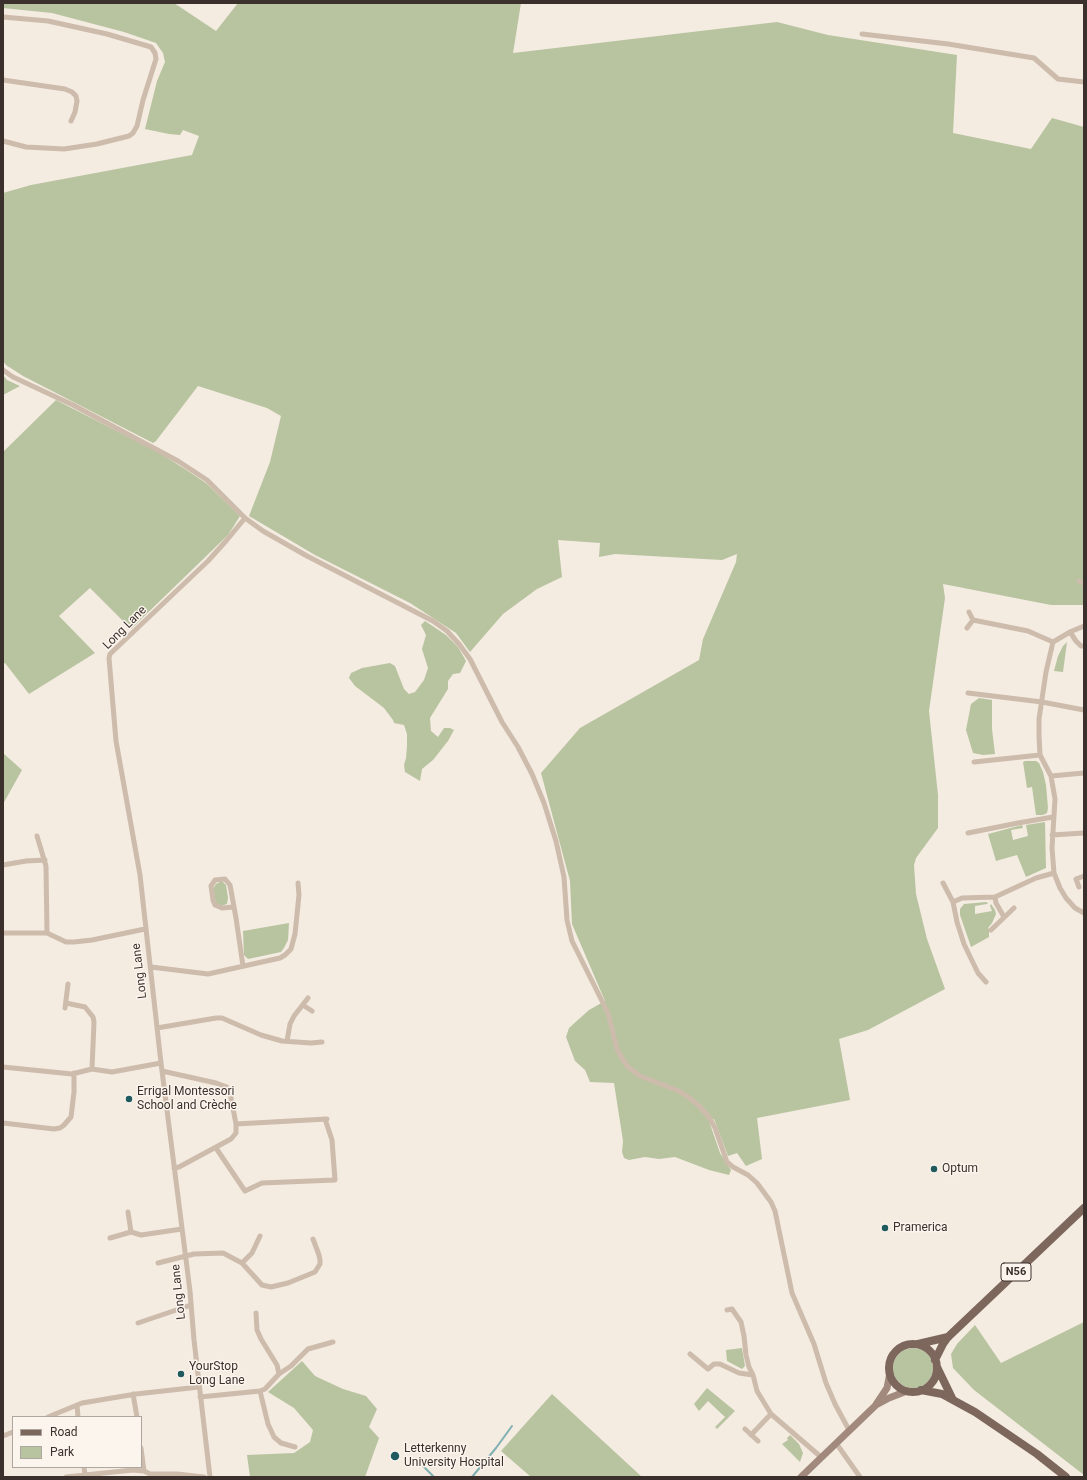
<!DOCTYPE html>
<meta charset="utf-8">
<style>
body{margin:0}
#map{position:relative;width:1087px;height:1480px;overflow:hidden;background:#f4ebe1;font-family:Roboto,sans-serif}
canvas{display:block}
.frame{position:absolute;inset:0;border:4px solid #3b302b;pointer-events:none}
.legend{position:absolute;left:12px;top:1416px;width:130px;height:52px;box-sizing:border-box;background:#fbf5ee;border:1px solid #aea6a0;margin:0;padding:5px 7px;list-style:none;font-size:12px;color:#3b302b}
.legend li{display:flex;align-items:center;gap:8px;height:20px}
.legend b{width:20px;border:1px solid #aea6a0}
</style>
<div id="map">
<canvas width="1087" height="1480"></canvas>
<div class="frame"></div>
<ul class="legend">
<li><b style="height:5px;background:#7d675c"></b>Road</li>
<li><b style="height:11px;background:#b8c4a0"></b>Park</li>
</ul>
</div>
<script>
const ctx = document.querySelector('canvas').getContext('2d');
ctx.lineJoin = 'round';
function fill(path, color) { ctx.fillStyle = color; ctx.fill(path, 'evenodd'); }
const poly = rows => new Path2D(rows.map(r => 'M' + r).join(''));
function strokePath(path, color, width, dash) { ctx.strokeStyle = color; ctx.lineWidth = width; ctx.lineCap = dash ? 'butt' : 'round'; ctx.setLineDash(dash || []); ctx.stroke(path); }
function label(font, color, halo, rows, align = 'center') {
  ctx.font = font + ' Roboto,sans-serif'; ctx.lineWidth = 3; ctx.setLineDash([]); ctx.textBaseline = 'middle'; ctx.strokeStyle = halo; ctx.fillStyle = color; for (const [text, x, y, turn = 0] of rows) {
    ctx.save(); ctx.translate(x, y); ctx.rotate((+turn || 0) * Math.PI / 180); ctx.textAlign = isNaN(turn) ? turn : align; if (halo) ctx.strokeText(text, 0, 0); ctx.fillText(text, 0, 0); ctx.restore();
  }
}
const green = poly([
 [3,3,174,3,216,31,238,3,521,3,513,53,777,22,828,35,957,55,953,133,1031,149,1052,118,1084,127,1084,605,1051,605,943,584,945,598,941,626,929,711,938,795,938,828,916,858,914,865,916,894,927,939,945,989,868,1030,839,1039,850,1100,757,1118,762,1159,746,1166,737,1153,728,1156,714,1119,709,1121,720,1153,731,1170,729,1175,709,1170,675,1157,659,1159,645,1157,629,1160,624,1158,622,1152,623,1141,614,1083,590,1082,585,1070,575,1061,566,1037,569,1028,589,1010,605,1001,572,924,570,881,541,773,580,728,699,660,703,639,736,562,737,554,722,560,615,554,599,557,600,543,558,540,562,577,537,589,503,614,470,652,456,633,410,603,315,555,249,516,270,462,281,416,267,408,198,386,156,441,153,443,23,376,6,365,3,361,3,193,31,185,192,155,199,136,183,130,180,135,169,134,145,129,157,81,165,62,163,53,156,43,124,32,52,13,3,8],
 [3,375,7,380,20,386,3,395],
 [56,400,158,452,185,469,206,483,240,516,228,535,131,629,90,588,59,616,95,653,29,694,5,663,3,664,3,452],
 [425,621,446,635,458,647,466,661,460,673,453,674,448,681,448,689,430,718,431,731,438,737,444,728,450,728,454,730,448,741,433,760,422,769,420,781,405,772,404,765,406,758,407,746,407,734,404,725,394,723,393,720,384,708,355,686,349,678,351,673,362,668,390,663,395,666,404,689,409,694,415,692,424,680,428,668,422,649,426,635,421,625],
 [1067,642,1063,672,1054,671,1058,656,1063,646],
 [979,698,992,700,992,729,995,754,983,755,973,753,966,730,971,704],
 [3,753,22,770,3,804],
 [1025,761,1036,761,1039,763,1043,772,1046,785,1048,808,1047,813,1043,815,1036,815,1032,787,1027,788,1023,762],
 [1045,822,1046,868,1026,877,1017,855,996,861,988,834,1022,825,1023,828,1011,830,1013,840,1028,836,1026,825],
 [220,882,223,882,226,885,228,898,227,904,221,906,216,903,213,889,216,884],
 [986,902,988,903,987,904,975,906,975,914,992,911,990,906,991,904,995,910,996,914,992,923,988,928,989,929,989,937,971,947,960,915,960,909,964,904],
 [289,923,288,940,284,948,281,952,248,959,244,955,243,931],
 [1084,1322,1084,1475,974,1390,953,1368,951,1354,957,1344,975,1325,1001,1363],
 [742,1348,745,1366,742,1369,727,1361,726,1350],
 '893 1368a20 20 0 1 1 40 0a20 20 0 1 1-40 0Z',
 [302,1361,315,1376,343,1389,366,1396,377,1409,369,1427,379,1438,365,1477,250,1477,247,1455,294,1453,310,1442,313,1430,294,1408,268,1392],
 [707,1388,735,1411,717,1429,715,1427,725,1417,708,1401,699,1411,694,1404],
 [552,1394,642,1477,531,1477,501,1451],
 [790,1435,799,1444,803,1453,800,1462,782,1444,788,1440,787,1438]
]);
const stream = poly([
 [423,1466,434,1477],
 [472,1477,496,1448,512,1426]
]);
const street = poly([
 [3,17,48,21,107,34,151,47,155,53,156,59,143,100,137,126,133,133,129,136,97,144,64,149,26,147,3,141],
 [862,34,948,44,1034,58,1058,79,1084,82],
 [3,80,65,89,72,92,76,96,77,101,75,112,71,121],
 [3,370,13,377,73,405,178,461,207,480,245,518,263,531,307,556,433,621,447,631,459,644,470,659,502,722,518,747,532,774,544,803,556,841,564,877,567,920,572,941,608,1013,617,1049,622,1058,628,1067,640,1076,679,1091,690,1098,700,1107,709,1117,715,1128,727,1162,733,1167,748,1175,757,1183,771,1202,775,1211,792,1293,814,1344,826,1383,835,1404,849,1430],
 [1079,581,1084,583],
 [969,612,973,620,1028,631,1053,642],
 [1084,626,1070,632,1053,642,1046,672,1039,719,1039,736,1040,755,1051,776,1055,799,1052,848,1054,873,1060,888,1066,898,1075,908,1084,913],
 [967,628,973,620],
 [1070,632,1076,641,1081,646,1084,646],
 [968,693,1042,702,1084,710],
 [974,762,1040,755],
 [1051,776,1084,773],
 [968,833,1018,823,1053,817],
 [1052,835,1084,833],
 [3,865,26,861,45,860],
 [943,883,953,902,957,922,964,944,978,973,986,982],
 [1079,887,1076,879,1084,876],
 [995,897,996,903,1004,917],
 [953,902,962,898,995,897,1036,878,1054,873],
 [234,907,222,908,215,905,213,900,211,886,215,880,225,879,230,885,236,918,243,966],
 [991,930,1014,908],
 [3,933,47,933,46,866,37,836],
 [47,933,66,942,74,942,92,940,145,929],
 [151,967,208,974,280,958,285,955,291,949,295,934,299,895,298,883],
 [66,1003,85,1007,93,1017,94,1022,92,1069],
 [303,1005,312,1011],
 [65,1008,68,984],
 [157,1028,216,1018,222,1018,261,1035,282,1041,311,1043,322,1042],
 [287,1041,290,1024,294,1016,308,998],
 [3,1067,72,1074,92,1069,112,1072,161,1063],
 [162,1071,216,1083,227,1087,230,1093,236,1124,236,1133,231,1139,179,1167,174,1168],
 [3,1123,54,1129,60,1128,64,1125,71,1117,74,1092,74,1073],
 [236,1124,327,1119],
 [216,1148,245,1191,262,1183,335,1180,332,1140,325,1119],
 [128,1212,131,1232],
 [110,1238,131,1232,141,1235,182,1229],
 [158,1263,194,1254,223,1253,242,1263,262,1285,271,1287,288,1283,315,1272,320,1264,320,1260,319,1255,313,1239],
 [242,1263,252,1253,260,1236],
 [727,1310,732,1309,741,1322,744,1336,746,1355,749,1367,753,1375],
 [138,1323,191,1305],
 [690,1354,708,1369,714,1364,720,1364,739,1373,753,1375,757,1391,771,1414,821,1457],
 [279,1374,291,1366,308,1349,333,1342],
 [260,1391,268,1424,274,1437,281,1443,295,1447],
 [133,1394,137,1417],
 [200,1397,260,1391,265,1389,279,1374,277,1365,261,1339,257,1330,256,1313],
 [77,1405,78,1417],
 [48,1417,82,1403,136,1394,199,1387],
 [745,1429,758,1441],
 [751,1435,771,1414],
 [3,1436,13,1432],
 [836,1443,860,1477],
 [141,1448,144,1471],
 [84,1467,85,1475],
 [66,1477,133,1470,144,1471,150,1474,177,1474,204,1477],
 [210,1477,194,1340,190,1291,161,1063,140,875,116,741,109,658,110,654,208,561,226,541,245,518]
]);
const secondary = poly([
 [876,1405,889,1398,907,1391],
 [801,1477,875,1406,887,1388,890,1373]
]);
const primary = poly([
 [918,1344,948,1337],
 '889 1368a24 24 0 1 1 48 0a24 24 0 1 1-48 0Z',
 [935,1360,943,1344,948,1337,1084,1208],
 [937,1367,952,1398],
 [921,1390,942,1394,975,1412,1037,1454,1066,1477]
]);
const markers = [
 [129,1099,4,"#1f5a5e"],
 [934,1169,4,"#1f5a5e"],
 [885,1228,4,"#1f5a5e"],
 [181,1374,4,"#1f5a5e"],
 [395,1456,5,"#1f5a5e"]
];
const shields = [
 [1016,1272,30]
];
const shieldNames = [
 ["N56",1016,1272]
];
const streetNames = [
 ["Long Lane",125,628,-45],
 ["Long Lane",140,971,-97],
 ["Long Lane",179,1292,-96]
];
const poiNames = [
 ["Errigal Montessori",137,1092],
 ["School and Crèche",137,1106],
 ["Optum",942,1169],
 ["Pramerica",893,1228],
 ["YourStop",189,1367],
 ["Long Lane",189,1381],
 ["Letterkenny",404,1449],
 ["University Hospital",404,1463]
];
fill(green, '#b8c4a0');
strokePath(stream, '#7fb0b2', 2);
strokePath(street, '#cdbbac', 5);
strokePath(secondary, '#a18a7d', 7);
strokePath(primary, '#7d675c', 8);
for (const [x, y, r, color] of markers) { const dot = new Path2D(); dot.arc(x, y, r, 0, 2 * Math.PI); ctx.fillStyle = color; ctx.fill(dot); strokePath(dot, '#fbf5ee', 1.5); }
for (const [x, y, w] of shields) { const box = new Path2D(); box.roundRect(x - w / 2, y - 9, w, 18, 3); ctx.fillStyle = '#fbf5ee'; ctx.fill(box); strokePath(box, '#3b302b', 1); }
label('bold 11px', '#3b302b', null, shieldNames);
label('12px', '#3b302b', '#fbf5ee', streetNames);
label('12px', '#3b302b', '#fbf5ee', poiNames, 'left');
</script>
